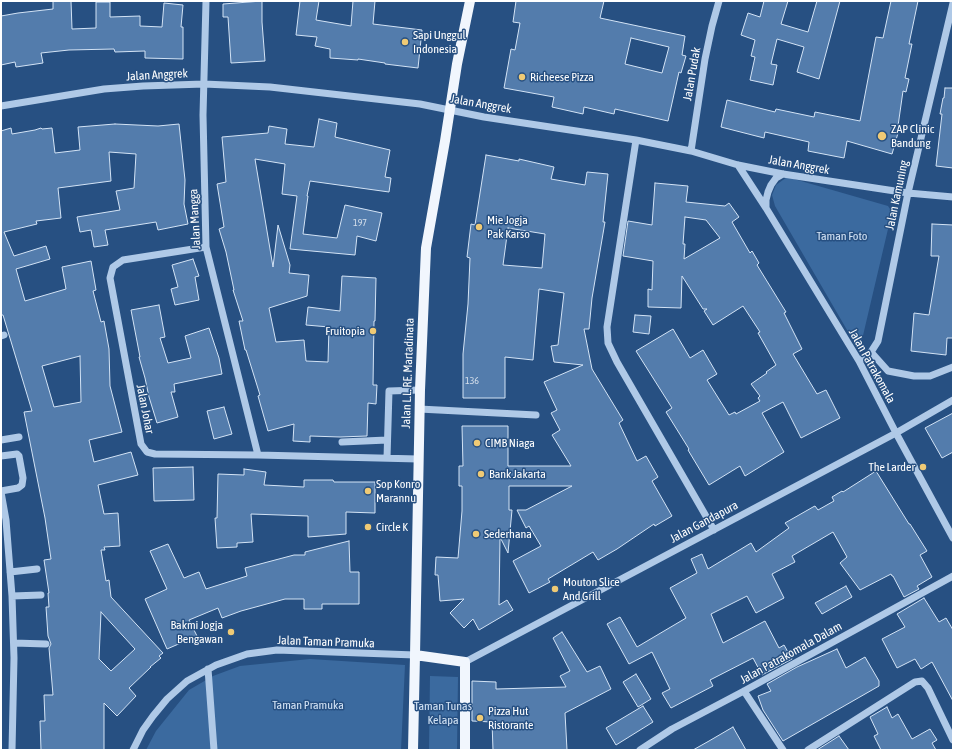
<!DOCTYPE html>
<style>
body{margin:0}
#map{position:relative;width:954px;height:751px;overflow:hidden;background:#275082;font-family:"Asap Condensed",sans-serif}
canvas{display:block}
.frame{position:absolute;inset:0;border:2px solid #fff;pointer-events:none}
</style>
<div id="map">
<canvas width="954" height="751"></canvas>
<div class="frame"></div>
</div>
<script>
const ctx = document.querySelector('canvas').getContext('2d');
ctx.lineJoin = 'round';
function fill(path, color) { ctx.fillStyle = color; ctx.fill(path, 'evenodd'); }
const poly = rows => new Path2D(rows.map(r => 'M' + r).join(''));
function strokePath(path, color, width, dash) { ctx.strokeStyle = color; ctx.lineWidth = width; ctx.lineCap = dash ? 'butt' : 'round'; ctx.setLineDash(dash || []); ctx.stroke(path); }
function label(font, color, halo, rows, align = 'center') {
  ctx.font = font + ' "Asap Condensed",sans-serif'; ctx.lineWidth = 3; ctx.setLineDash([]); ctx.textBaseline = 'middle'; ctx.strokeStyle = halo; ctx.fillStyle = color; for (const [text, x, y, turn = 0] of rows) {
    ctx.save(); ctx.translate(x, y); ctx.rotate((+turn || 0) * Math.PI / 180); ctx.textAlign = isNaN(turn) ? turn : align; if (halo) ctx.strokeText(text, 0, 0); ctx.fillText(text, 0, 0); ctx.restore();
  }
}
const green = poly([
 [787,177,888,206,892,212,861,344,854,342,775,206,772,195,776,185],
 [310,659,405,665,401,750,146,750,156,731,189,690,213,676,240,666],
 [430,676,458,677,457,750,429,750]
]);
const building = poly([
 [53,1,71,1,72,29,96,28,96,2,110,2,110,17,140,16,140,26,162,27,164,3,183,5,181,27,183,27,183,59,145,58,145,51,115,52,114,49,69,50,41,53,43,63,16,67,15,62,1,65,1,16,18,13,53,9,53,1],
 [262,1,262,22,265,61,231,63,228,17,223,17,223,4,262,1],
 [300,1,319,1,316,20,351,26,353,1,375,1,373,24,422,30,418,68,385,64,385,63,358,59,358,60,330,58,330,49,315,46,317,37,296,35,300,1],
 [516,1,604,1,600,18,685,36,682,55,686,56,681,73,679,72,668,121,615,109,614,114,584,107,583,114,552,107,554,97,504,88,511,49,515,50,520,23,513,22,516,1],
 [631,38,669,47,662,73,625,64,631,38],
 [764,1,788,1,781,24,808,32,817,1,840,1,819,79,797,72,804,47,777,39,771,64,777,65,773,85,750,80,755,57,751,56,755,40,741,35,748,13,760,17,764,1],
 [891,1,918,1,909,44,912,44,905,78,909,79,906,92,903,91,898,126,900,126,892,154,847,141,844,158,808,151,809,142,765,132,764,138,721,127,727,100,775,112,776,109,814,117,815,112,860,121,876,37,883,38,891,1],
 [945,88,953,88,953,168,936,166,942,114,940,114,943,98,944,98,945,88],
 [319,119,337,123,335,137,390,150,385,177,391,178,389,192,310,181,307,196,308,196,303,234,337,238,345,205,382,213,376,241,357,236,355,255,290,249,297,196,282,194,285,164,255,159,273,267,278,225,290,265,289,273,309,275,307,296,269,308,276,342,304,340,306,361,328,362,329,327,306,325,308,307,340,311,342,276,376,278,375,321,374,321,373,385,377,385,376,404,368,403,367,436,340,437,310,436,310,442,293,441,294,424,268,431,258,396,260,395,246,350,245,350,239,321,243,321,233,290,234,290,226,252,219,229,224,227,217,184,226,182,222,137,268,133,269,126,287,129,285,144,314,147,319,119],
 [115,124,158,126,179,124,185,180,184,204,188,224,158,230,156,222,105,230,108,245,94,247,91,230,80,232,77,217,120,210,116,191,134,188,136,154,109,152,111,181,58,188,61,218,36,221,37,224,4,232,14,256,46,246,50,259,16,269,25,301,66,289,62,267,91,261,96,290,93,291,101,322,104,321,109,349,110,386,122,432,89,440,94,462,131,452,138,475,98,485,104,514,118,513,120,546,104,547,105,550,101,550,106,581,109,580,111,597,163,653,159,656,161,658,150,667,151,667,129,688,136,696,117,716,104,703,104,750,41,750,40,721,45,721,44,695,53,695,49,648,51,644,48,636,46,607,49,607,48,593,49,593,44,560,51,559,45,518,24,412,32,411,3,315,1,315,1,131,11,128,12,134,35,130,41,128,42,129,52,128,55,153,80,150,78,127,115,124],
 [80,356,81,402,54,407,42,366,80,356],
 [101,612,135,649,111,671,99,659,101,612],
 [486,155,519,161,519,159,554,167,551,179,585,185,587,172,608,174,603,222,605,222,592,298,589,329,584,329,592,369,623,420,619,423,637,461,646,456,658,477,652,481,672,516,655,526,654,524,617,549,598,560,593,552,548,579,550,582,529,593,513,561,541,546,529,526,526,528,517,510,526,510,572,486,509,486,509,510,512,510,508,553,500,537,499,605,507,600,513,610,479,630,473,619,464,628,450,613,464,599,440,601,438,575,435,575,436,557,458,558,462,511,462,486,459,486,459,466,463,466,462,426,508,426,508,466,571,466,552,435,560,430,551,413,557,410,544,382,583,365,554,362,551,346,558,345,564,293,539,289,533,360,505,357,505,398,463,398,463,354,468,304,470,258,467,257,471,224,475,225,486,155],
 [508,228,545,234,542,268,503,265,508,228],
 [655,183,688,186,686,202,725,206,729,203,739,217,732,222,750,253,752,251,759,263,757,265,786,312,784,313,802,349,793,354,817,394,826,390,840,418,801,438,783,402,762,413,784,452,745,476,740,466,709,485,688,450,689,449,666,412,672,408,636,351,673,329,690,358,703,350,717,374,707,380,729,415,735,412,736,414,760,401,758,398,760,396,751,384,767,373,766,372,776,365,758,333,760,332,743,306,713,325,704,311,707,309,703,309,682,276,681,308,648,307,648,289,652,290,653,261,623,256,628,221,652,225,655,183],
 [685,217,706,220,720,238,684,259,685,244,683,244,685,217],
 [932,224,953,225,953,338,947,338,946,355,911,351,914,313,929,315,939,256,931,256,932,224],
 [193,259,199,276,195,277,199,300,175,305,171,289,178,287,172,265,193,259],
 [159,305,165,337,160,338,168,363,191,358,185,336,209,328,219,358,222,374,174,384,175,392,171,392,178,417,157,423,149,397,145,378,139,357,140,357,131,310,159,305],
 [635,315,651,316,649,334,633,332,635,315],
 [224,407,232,434,214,439,207,411,224,407],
 [953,413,953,452,942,458,925,428,953,413],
 [193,467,194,500,154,501,153,468,193,467],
 [244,469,266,472,264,485,304,487,304,480,333,480,334,482,375,482,375,513,346,512,346,534,308,537,308,516,251,514,253,542,237,543,237,547,217,548,215,518,217,518,218,474,244,475,244,469],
 [876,471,909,524,910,524,927,551,920,555,932,577,917,586,919,589,904,597,893,576,892,576,891,574,860,590,840,563,847,557,833,532,792,556,795,562,772,574,784,598,756,613,747,596,711,614,723,643,765,621,779,648,784,645,792,659,762,675,753,658,710,680,713,686,671,708,662,693,670,689,652,652,629,664,607,624,620,617,637,647,686,618,670,588,697,573,691,559,702,554,708,569,751,543,756,552,789,528,785,523,813,507,815,506,818,510,834,501,832,497,842,491,843,492,876,471],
 [349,541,350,572,359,572,359,604,322,604,322,609,304,609,304,599,285,599,241,611,222,618,218,608,189,620,197,636,167,649,145,599,167,589,150,551,168,544,184,578,199,572,206,589,247,576,245,568,294,555,305,555,305,552,349,541],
 [846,586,852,597,822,614,815,603,846,586],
 [924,598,939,622,946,618,953,630,953,701,932,662,921,669,915,659,897,668,882,639,905,627,897,614,924,598],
 [562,632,587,672,600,666,611,689,565,713,567,750,493,750,492,722,472,721,472,681,496,682,496,689,566,687,560,676,570,671,553,638,562,632],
 [837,649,846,668,865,657,879,681,879,686,783,741,763,710,758,696,771,691,767,684,797,667,837,649],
 [636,674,651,699,638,707,623,682,636,674],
 [643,706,653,722,616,745,606,728,643,706],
 [887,707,892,718,898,714,912,739,930,729,937,740,932,743,936,750,881,750,874,736,878,734,870,717,887,707],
 [733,727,746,750,693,750,709,741,733,727],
 [839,736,849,750,817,750,839,736]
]);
const minor = poly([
 [206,1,203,115,206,247,258,455],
 [1,106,104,89,143,86,204,84,270,87,420,104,484,117,636,140,691,151,738,165,783,174,908,193,953,197],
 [636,140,607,327,608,343,617,362,714,530],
 [691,151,705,59,712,26,719,1],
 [738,165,766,208,859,361,896,433,953,538],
 [766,207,766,200,768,192,771,185,776,178,783,174],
 [206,247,123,260,113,267,110,278,141,444,147,452,155,454,258,455,418,459],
 [1,336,4,335],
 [871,352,888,371,914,376,930,376,953,367],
 [859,361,871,352,878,341,908,193,953,3],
 [419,409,536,415],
 [1,440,19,437],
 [342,442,387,440],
 [1,456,17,454,19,456,23,478,22,485,18,488,1,491],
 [387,458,389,391,420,390],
 [1,492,6,520,12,596,14,658,12,750],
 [10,572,37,569],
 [12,596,41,595],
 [14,643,46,644],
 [465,662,896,433,953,400],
 [208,669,214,750],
 [744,691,783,750],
 [133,750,143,730,153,716,167,699,187,681,216,665,247,654,277,650,415,655],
 [640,750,672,729,744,691,953,576],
 [808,750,915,682,922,681,928,688,953,740]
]);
const major = poly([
 [415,655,465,662,465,750],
 [413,750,415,655,420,390,426,248,445,141,457,64,470,1]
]);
const markers = [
 [405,42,4,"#efca75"],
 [522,77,4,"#efca75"],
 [882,136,5,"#efca75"],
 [479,227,4,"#efca75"],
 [373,331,4,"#efca75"],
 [477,443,4,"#efca75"],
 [923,467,4,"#efca75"],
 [481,474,4,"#efca75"],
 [368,491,4,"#efca75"],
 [368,527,4,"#efca75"],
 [476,534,4,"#efca75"],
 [555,589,4,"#efca75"],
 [231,632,4,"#efca75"],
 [480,718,4,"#efca75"]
];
const numberNames = [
 ["197",360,223],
 ["136",472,381]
];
const poiNames = [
 ["Sapi Unggul",413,35],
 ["Indonesia",413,49],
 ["Richeese Pizza",530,77],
 ["ZAP Clinic",891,129],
 ["Bandung",891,143],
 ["Mie Jogja",487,220],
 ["Pak Karso",487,234],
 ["Fruitopia",365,331,"right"],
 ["CIMB Niaga",485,443],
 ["The Larder",915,467,"right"],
 ["Bank Jakarta",489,474],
 ["Sop Konro",376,484],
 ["Marannu",376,498],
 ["Circle K",376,527],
 ["Sederhana",484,534],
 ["Mouton Slice",563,582],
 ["And Grill",563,596],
 ["Bakmi Jogja",223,625,"right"],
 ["Bengawan",223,639,"right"],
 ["Pizza Hut",488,711],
 ["Ristorante",488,725]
];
const streetNames = [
 ["Jalan Pudak",692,74,-80],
 ["Jalan Anggrek",157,75,-3],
 ["Jalan Anggrek",481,104,10],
 ["Jalan Anggrek",799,165,10],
 ["Jalan Kamuning",897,195,-78],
 ["Jalan Mangga",195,219,-93],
 ["Jalan Patrakomala",872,366,61],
 ["Jalan L.L. RE. Martadinata",408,373,-88],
 ["Jalan Johar",145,409,79],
 ["Jalan Gandapura",704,522,-28],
 ["Jalan Taman Pramuka",326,642,2],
 ["Jalan Patrakomala Dalam",791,653,-29]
];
const parkNames = [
 ["Taman Foto",842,236],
 ["Taman Pramuka",308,705],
 ["Taman Tunas",443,706],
 ["Kelapa",443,720]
];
fill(green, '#3b6a9f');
fill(building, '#537cac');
strokePath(building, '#d3e3f5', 1);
strokePath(minor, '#afc9e7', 7);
strokePath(major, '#f1f6fd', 10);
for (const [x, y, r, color] of markers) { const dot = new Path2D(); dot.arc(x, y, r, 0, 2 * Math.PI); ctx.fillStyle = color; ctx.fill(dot); strokePath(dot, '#275082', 1.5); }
label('10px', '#d4deea', null, numberNames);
label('12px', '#fff', '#275082', poiNames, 'left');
label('12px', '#fff', '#275082', streetNames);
label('12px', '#d3e3f5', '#275082', parkNames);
</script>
